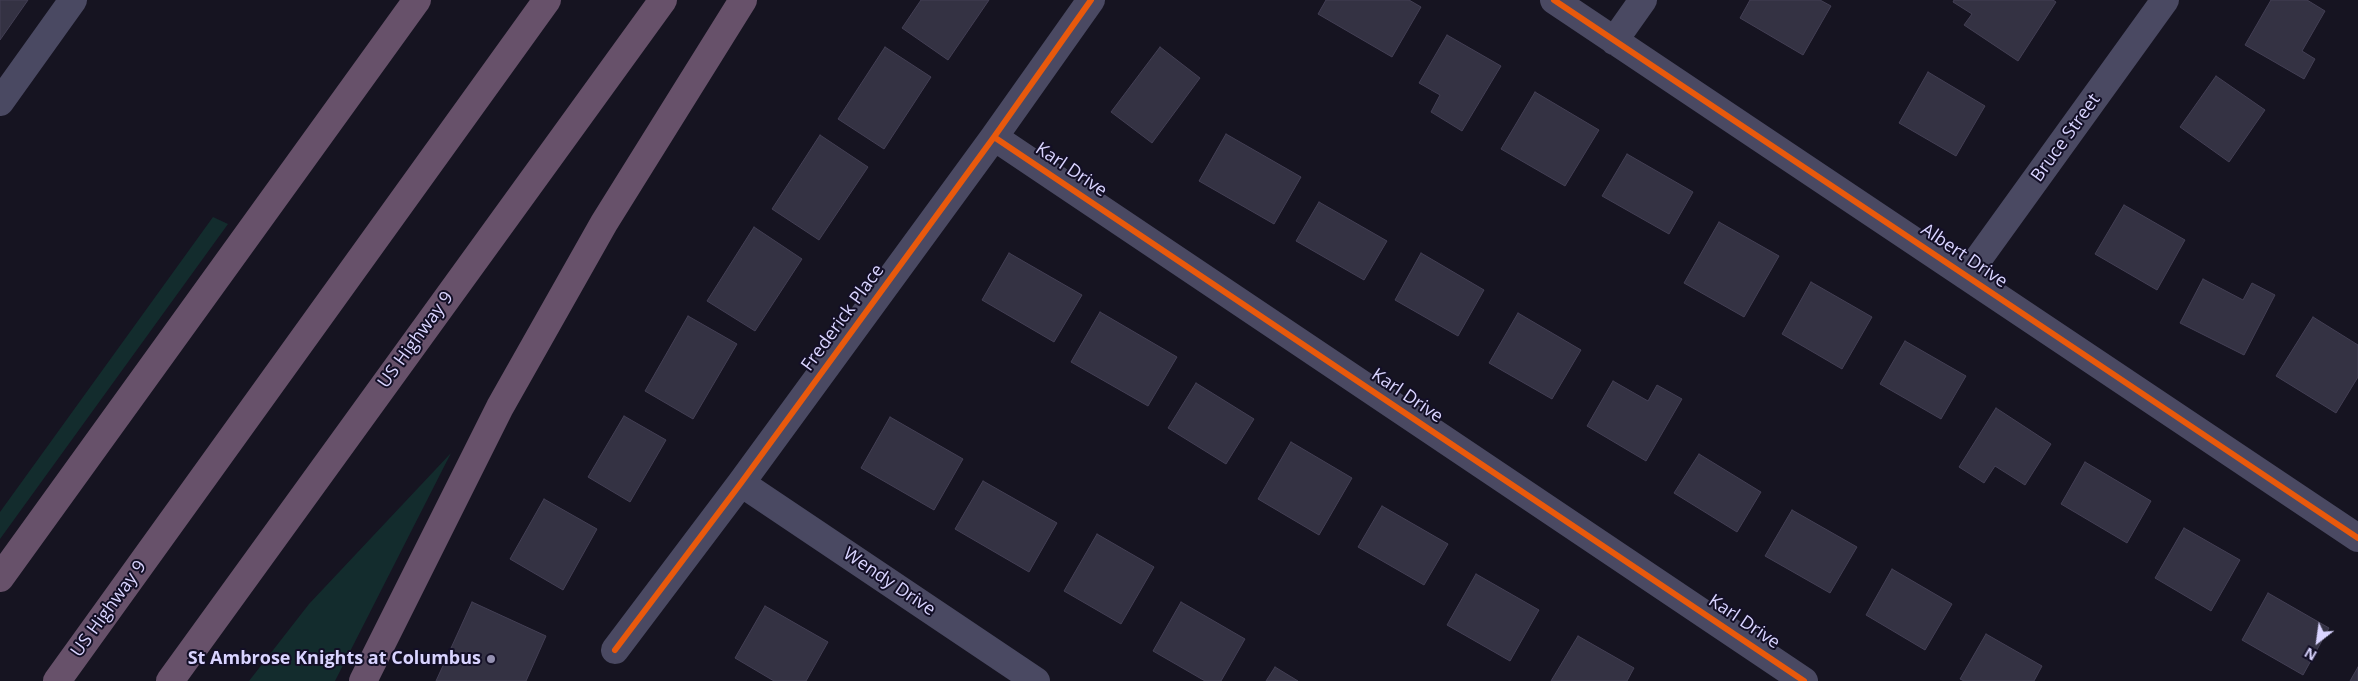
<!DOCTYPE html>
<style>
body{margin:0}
#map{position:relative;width:2358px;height:681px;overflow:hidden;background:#161421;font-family:"Open Sans",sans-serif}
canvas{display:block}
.north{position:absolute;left:2293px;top:616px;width:50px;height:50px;-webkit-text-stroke:4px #130f26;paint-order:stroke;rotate:210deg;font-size:14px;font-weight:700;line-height:20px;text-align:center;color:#d9d4ff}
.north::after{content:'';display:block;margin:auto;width:18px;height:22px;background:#d9d4ff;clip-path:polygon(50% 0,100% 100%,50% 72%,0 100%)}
</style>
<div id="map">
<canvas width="2358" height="681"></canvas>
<div class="north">N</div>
</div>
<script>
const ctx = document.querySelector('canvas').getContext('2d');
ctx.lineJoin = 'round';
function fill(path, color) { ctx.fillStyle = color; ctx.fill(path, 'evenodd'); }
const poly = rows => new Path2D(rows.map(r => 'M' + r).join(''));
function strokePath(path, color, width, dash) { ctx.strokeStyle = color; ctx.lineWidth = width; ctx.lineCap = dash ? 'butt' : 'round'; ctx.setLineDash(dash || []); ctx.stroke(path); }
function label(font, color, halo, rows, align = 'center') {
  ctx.font = font + ' "Open Sans",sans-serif'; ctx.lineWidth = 4; ctx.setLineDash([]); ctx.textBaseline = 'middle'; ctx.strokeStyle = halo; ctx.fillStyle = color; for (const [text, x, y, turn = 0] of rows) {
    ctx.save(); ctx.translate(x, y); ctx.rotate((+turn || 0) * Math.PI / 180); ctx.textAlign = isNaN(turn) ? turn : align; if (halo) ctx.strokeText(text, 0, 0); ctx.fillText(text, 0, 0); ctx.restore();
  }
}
const green = poly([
 [213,217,228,224,0,539,0,512],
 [451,453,335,681,249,681,309,604]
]);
const building = poly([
 [0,0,28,0,0,40,0,0],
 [921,0,989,0,948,60,902,28,921,0],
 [1326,0,1409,0,1421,7,1392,57,1318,14,1326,0],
 [1750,0,1820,0,1831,6,1803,55,1740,18,1750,0],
 [1954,0,2053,0,2056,2,2018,61,1964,25,1972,14,1953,2,1954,0],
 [2271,0,2307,0,2325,11,2302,51,2315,59,2304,79,2245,45,2271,0],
 [1447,35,1501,66,1462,131,1431,112,1440,95,1419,83,1447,35],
 [885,47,931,77,884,149,838,119,885,47],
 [1160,47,1200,78,1152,143,1111,112,1160,47],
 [1928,72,1985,106,1956,156,1899,123,1928,72],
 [2216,76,2265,110,2229,162,2180,127,2216,76],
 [1535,92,1599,130,1565,186,1501,149,1535,92],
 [1226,134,1301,177,1274,224,1199,181,1226,134],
 [820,135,868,167,819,240,772,209,820,135],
 [1627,154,1693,192,1669,234,1602,196,1627,154],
 [1319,202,1387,241,1364,280,1296,241,1319,202],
 [2124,205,2185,240,2157,290,2095,254,2124,205],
 [1719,222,1779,256,1744,317,1684,283,1719,222],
 [754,227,802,259,755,331,707,301,754,227],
 [1009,253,1082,295,1054,342,982,300,1009,253],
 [1421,253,1484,290,1458,336,1395,300,1421,253],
 [2203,279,2243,300,2252,283,2275,295,2244,355,2180,323,2203,279],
 [1811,282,1872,317,1842,369,1782,334,1811,282],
 [1100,312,1177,357,1148,406,1071,362,1100,312],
 [1518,313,1581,350,1552,399,1489,363,1518,313],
 [688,316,737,344,693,419,645,391,688,316],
 [2313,317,2358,345,2358,377,2336,413,2276,376,2313,317],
 [1905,341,1966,376,1941,419,1880,384,1905,341],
 [1613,381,1648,401,1657,385,1682,399,1646,461,1587,426,1613,381],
 [1196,383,1254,419,1226,464,1168,428,1196,383],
 [1996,408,2051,444,2025,485,1995,466,1984,483,1959,467,1996,408],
 [624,416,666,440,630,502,588,477,624,416],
 [890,417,963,459,934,510,861,468,890,417],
 [1291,442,1352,478,1319,535,1258,499,1291,442],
 [1699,454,1761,492,1737,532,1674,493,1699,454],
 [2085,462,2151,501,2127,543,2061,504,2085,462],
 [983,481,1057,523,1029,572,955,529,983,481],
 [544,499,597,529,563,590,510,559,544,499],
 [1382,506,1448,544,1424,585,1358,547,1382,506],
 [1792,510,1857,547,1830,593,1765,556,1792,510],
 [2184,528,2240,560,2211,611,2155,578,2184,528],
 [1097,534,1154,567,1121,624,1064,591,1097,534],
 [1892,569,1952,604,1925,650,1866,615,1892,569],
 [1476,574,1539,610,1510,661,1447,625,1476,574],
 [2268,593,2329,628,2303,675,2242,640,2268,593],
 [472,602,546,636,526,681,436,681,472,602],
 [1181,602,1245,639,1221,681,1205,681,1153,651,1181,602],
 [765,606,828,642,806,681,774,681,735,658,765,606],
 [1986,634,2042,666,2034,681,1964,681,1960,679,1986,634],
 [1578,636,1634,668,1627,681,1551,681,1578,636],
 [1275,667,1298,681,1266,681,1275,667],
 [2358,667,2358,681,2350,681,2358,667]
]);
const minor = poly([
 [1554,0,2358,538],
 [1614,41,1643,0],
 [0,102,73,0],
 [994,137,1804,681],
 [1966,276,2165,0],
 [741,483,1036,681],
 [615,650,741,483,994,137,1091,0]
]);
const highway = poly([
 [0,578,417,0],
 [57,681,547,0],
 [170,681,663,0],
 [363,681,500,407,604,223,743,0]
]);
const cycleway = poly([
 [1554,0,2358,538],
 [994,137,1804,681],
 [615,650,741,483,994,137,1091,0]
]);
const markers = [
 [491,659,5,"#9591b1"]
];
const streetNames = [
 ["Bruce Street",2066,138,-54],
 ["Karl Drive",1071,170,34],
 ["Albert Drive",1964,256,34],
 ["Frederick Place",843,318,-54],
 ["US Highway 9",416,340,-54],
 ["Karl Drive",1407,396,34],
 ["Wendy Drive",889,582,34],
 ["US Highway 9",109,609,-54],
 ["Karl Drive",1744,622,34]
];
const poiNames = [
 ["St Ambrose Knights at Columbus",481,659]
];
fill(green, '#132c2d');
fill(building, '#343243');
strokePath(building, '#433f54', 1);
strokePath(minor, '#4a4962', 28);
strokePath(highway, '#67516a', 28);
strokePath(cycleway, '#e8590c', 6);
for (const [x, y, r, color] of markers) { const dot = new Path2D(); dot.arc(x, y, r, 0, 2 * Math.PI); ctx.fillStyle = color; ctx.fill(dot); strokePath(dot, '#130f26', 2); }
label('18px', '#d9d4ff', '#130f26', streetNames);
label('bold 18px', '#d9d4ff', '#130f26', poiNames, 'right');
</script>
